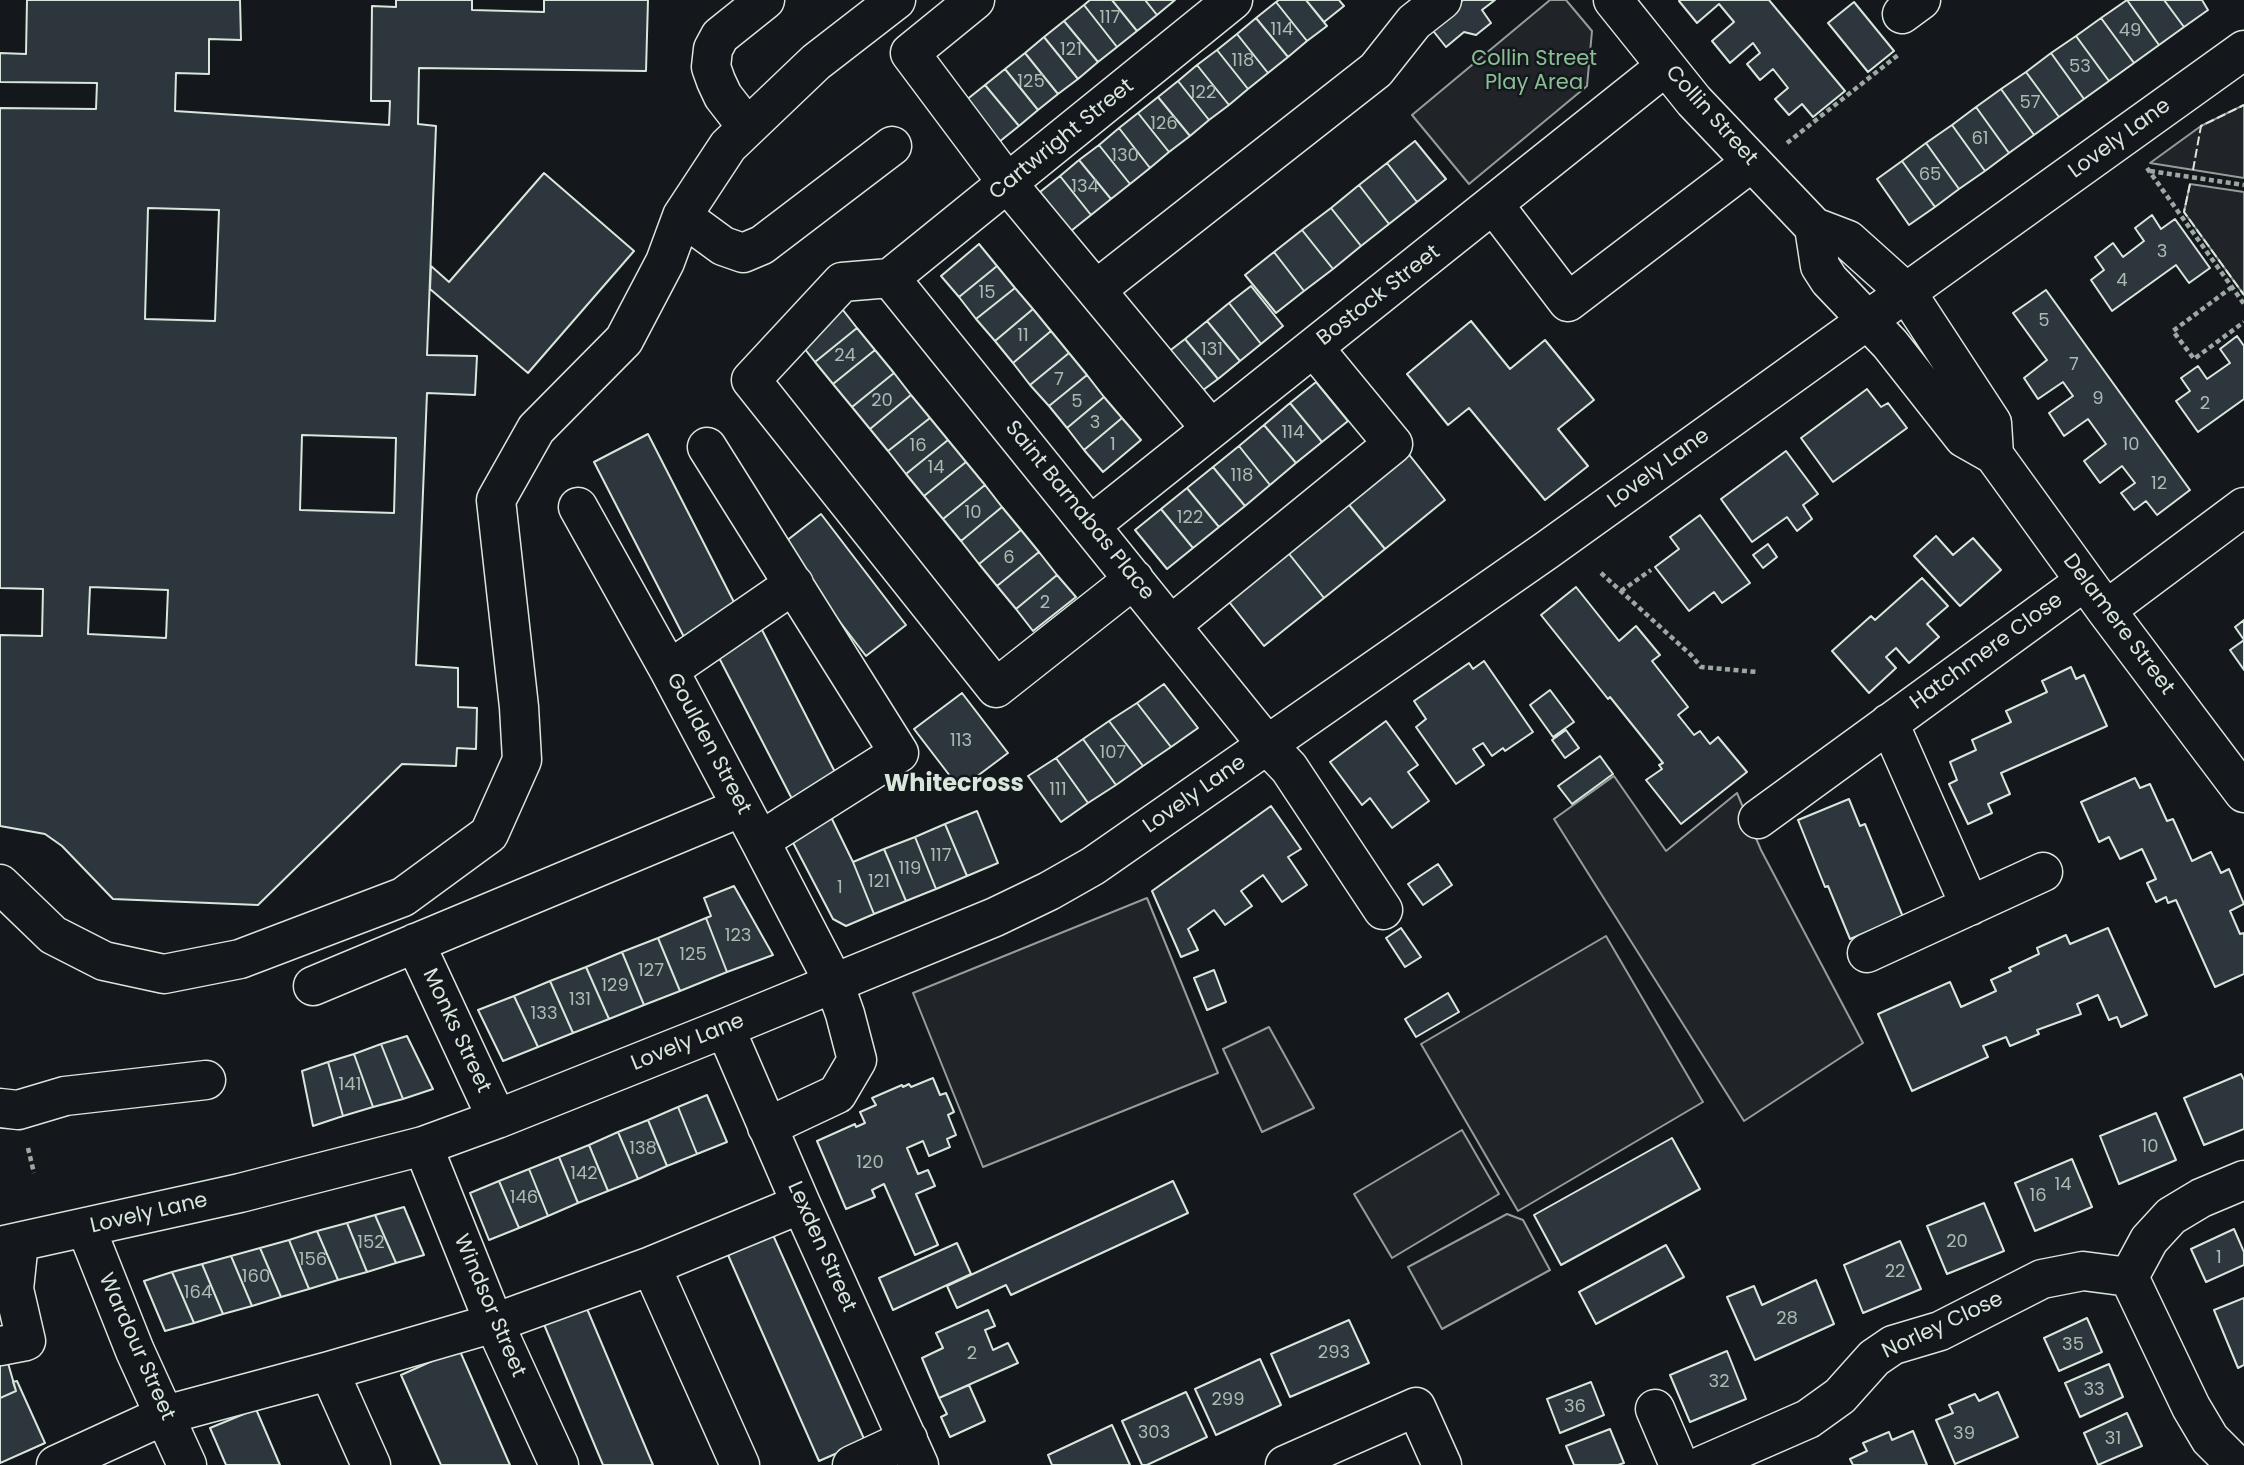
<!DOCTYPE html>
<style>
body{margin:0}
canvas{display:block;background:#14181c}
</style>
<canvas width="2244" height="1465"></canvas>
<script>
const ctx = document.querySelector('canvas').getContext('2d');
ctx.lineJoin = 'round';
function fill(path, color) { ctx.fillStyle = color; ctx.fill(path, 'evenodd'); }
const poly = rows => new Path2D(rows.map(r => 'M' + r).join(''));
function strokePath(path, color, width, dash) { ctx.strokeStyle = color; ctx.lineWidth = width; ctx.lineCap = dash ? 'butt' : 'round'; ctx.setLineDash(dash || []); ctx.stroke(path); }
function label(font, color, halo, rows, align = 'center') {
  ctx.font = font + ' Poppins,sans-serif'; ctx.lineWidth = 5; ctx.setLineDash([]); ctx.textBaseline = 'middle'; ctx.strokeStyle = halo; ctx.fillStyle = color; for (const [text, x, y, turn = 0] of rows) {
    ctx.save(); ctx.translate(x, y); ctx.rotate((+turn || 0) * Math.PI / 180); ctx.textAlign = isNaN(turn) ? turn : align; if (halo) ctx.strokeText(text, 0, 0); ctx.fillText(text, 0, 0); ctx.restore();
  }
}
const green = poly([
 [1550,0,1566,0,1592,31,1587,86,1469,184,1412,115,1550,0],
 [2244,105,2244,178,2150,163,2201,126,2244,105],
 [2190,184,2244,192,2244,295,2184,212,2190,184],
 [1614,776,1666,851,1737,793,1761,850,1863,1043,1744,1121,1554,819,1614,776],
 [1147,898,1218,1073,983,1167,913,993,1147,898],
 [1606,936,1703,1102,1518,1211,1421,1044,1606,936],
 [1269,1027,1314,1108,1262,1132,1223,1049,1269,1027],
 [1462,1130,1499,1194,1392,1258,1354,1194,1462,1130],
 [1507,1214,1523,1220,1550,1270,1442,1329,1408,1267,1507,1214]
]);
const building = poly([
 [27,0,240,0,241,40,209,39,209,74,176,73,175,111,389,125,390,101,371,101,372,6,396,7,396,0,472,0,472,10,544,12,544,0,648,0,646,71,419,68,418,124,436,126,427,355,477,356,475,395,427,393,416,665,458,668,458,707,477,708,476,749,457,748,456,766,402,764,258,905,113,899,62,846,45,834,0,826,0,635,42,636,43,589,0,588,0,108,96,109,97,83,0,82,0,53,26,54,27,0],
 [148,208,219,210,215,321,145,319,148,208],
 [302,435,396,438,394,513,300,510,302,435],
 [90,587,168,590,166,638,88,634,90,587],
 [1090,0,1112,0,1137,31,1117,47,1084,5,1090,0],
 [1112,0,1145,0,1157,15,1137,31,1112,0],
 [1145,0,1175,0,1157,15,1145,0],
 [1279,0,1306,0,1327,26,1307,41,1276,2,1279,0],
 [1306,0,1339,0,1344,6,1324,22,1306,0],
 [1463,0,1495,0,1482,10,1491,23,1476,35,1464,32,1446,47,1430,27,1463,0],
 [1680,0,1769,0,1845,91,1813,117,1802,104,1789,115,1775,99,1788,88,1773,69,1760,80,1747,64,1760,53,1753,43,1730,63,1712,41,1734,22,1719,4,1697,23,1679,1,1680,0],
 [2127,0,2159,45,2134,63,2101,18,2127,0],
 [2127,0,2164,0,2184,27,2159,45,2127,0],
 [2164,0,2202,0,2208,10,2184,27,2164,0],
 [1276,2,1307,41,1288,57,1256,18,1276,2],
 [1854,2,1894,51,1868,72,1828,23,1854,2],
 [1084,5,1117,47,1098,62,1064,21,1084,5],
 [1256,18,1288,57,1268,73,1237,34,1256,18],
 [2101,18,2134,63,2109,81,2076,36,2101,18],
 [1064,21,1098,62,1078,79,1044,37,1064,21],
 [1237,34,1268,73,1248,89,1217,50,1237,34],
 [2076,36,2109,81,2084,99,2051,53,2076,36],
 [1044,37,1078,79,1058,94,1025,53,1044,37],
 [1217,50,1248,89,1229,105,1197,65,1217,50],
 [1025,53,1058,94,1038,110,1005,69,1025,53],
 [2051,53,2084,99,2059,117,2026,72,2051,53],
 [1197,65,1229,105,1209,120,1178,81,1197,65],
 [1005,69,1038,110,1019,126,985,85,1005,69],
 [2026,72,2059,117,2034,135,2001,89,2026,72],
 [1178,81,1209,120,1190,136,1158,97,1178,81],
 [985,85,1019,126,999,142,965,101,985,85],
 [2001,89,2034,135,2009,153,1976,107,2001,89],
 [1158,97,1190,136,1169,152,1138,113,1158,97],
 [1976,107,2009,153,1985,171,1952,125,1976,107],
 [1138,113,1169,152,1150,168,1119,128,1138,113],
 [1952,125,1985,171,1959,189,1926,143,1952,125],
 [1119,128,1150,168,1130,184,1099,145,1119,128],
 [1415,141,1446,179,1417,202,1387,163,1415,141],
 [1926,143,1959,189,1935,207,1902,161,1926,143],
 [1099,145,1130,184,1111,199,1079,160,1099,145],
 [1079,160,1111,199,1091,215,1060,176,1079,160],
 [1902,161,1935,207,1909,225,1877,179,1902,161],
 [1387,163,1417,202,1389,224,1359,185,1387,163],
 [544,173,634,251,528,373,430,289,431,266,449,282,544,173],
 [1060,176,1091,215,1071,231,1040,192,1060,176],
 [1359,185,1389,224,1361,246,1331,208,1359,185],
 [1331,208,1361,246,1333,269,1302,230,1331,208],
 [2152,215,2161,229,2175,219,2210,268,2189,283,2176,265,2112,311,2091,280,2104,270,2095,257,2113,243,2123,257,2144,241,2135,228,2152,215],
 [1302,230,1333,269,1304,291,1274,252,1302,230],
 [979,244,997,266,959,297,941,276,979,244],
 [1274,252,1304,291,1276,313,1245,275,1274,252],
 [997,266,1015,288,976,319,959,297,997,266],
 [1251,286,1283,326,1261,344,1229,303,1251,286],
 [1015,288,1033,309,995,341,976,319,1015,288],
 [2046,290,2190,490,2157,515,2146,501,2134,510,2121,493,2135,483,2122,466,2100,483,2084,461,2106,444,2088,419,2064,436,2049,413,2073,396,2063,382,2038,399,2024,378,2047,360,2013,313,2046,290],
 [1229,303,1261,344,1240,361,1207,321,1229,303],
 [839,305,857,328,815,362,797,339,839,305],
 [1033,309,1051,331,1013,363,995,341,1033,309],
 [1207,321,1240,361,1218,379,1185,339,1207,321],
 [1471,321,1510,369,1545,340,1594,400,1558,429,1588,466,1545,500,1469,408,1448,425,1407,374,1471,321],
 [857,328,875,350,833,384,815,362,857,328],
 [1051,331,1069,353,1030,385,1013,363,1051,331],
 [2237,336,2244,346,2244,399,2198,432,2176,401,2190,391,2181,378,2198,366,2207,379,2230,363,2220,349,2237,336],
 [1185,339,1218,379,1195,396,1163,356,1185,339],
 [875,350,894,373,852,407,833,384,875,350],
 [1069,353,1087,375,1049,406,1030,385,1069,353],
 [894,373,911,395,870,429,852,407,894,373],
 [1087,375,1104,397,1067,428,1049,406,1087,375],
 [1316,382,1348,421,1322,442,1290,403,1316,382],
 [1867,389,1881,407,1888,403,1907,428,1833,482,1801,438,1867,389],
 [911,395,930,418,888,451,870,429,911,395],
 [1104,397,1122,418,1084,450,1067,428,1104,397],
 [1290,403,1322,442,1296,463,1264,425,1290,403],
 [930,418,948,440,906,474,888,451,930,418],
 [1122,418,1141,440,1103,472,1084,450,1122,418],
 [1264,425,1296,463,1270,485,1239,446,1264,425],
 [648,434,738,610,684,637,594,462,648,434],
 [948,440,966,462,924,496,906,474,948,440],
 [1239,446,1270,485,1245,506,1213,467,1239,446],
 [1786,451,1818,494,1803,505,1812,519,1797,531,1787,517,1752,542,1721,499,1786,451],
 [1407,452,1445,500,1385,549,1346,501,1407,452],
 [966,462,985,485,943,519,924,496,966,462],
 [1213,467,1245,506,1219,527,1187,488,1213,467],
 [985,485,1002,507,961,541,943,519,985,485],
 [1187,488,1219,527,1193,548,1161,509,1187,488],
 [1346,501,1385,549,1324,598,1286,550,1346,501],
 [1002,507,1021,530,979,564,961,541,1002,507],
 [1161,509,1193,548,1167,569,1135,530,1161,509],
 [821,514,906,625,866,656,781,545,821,514],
 [1700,515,1750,583,1722,603,1714,592,1689,611,1655,567,1679,549,1670,537,1700,515],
 [1021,530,1039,552,997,586,979,564,1021,530],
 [1936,536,1953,555,1973,538,2001,570,1960,606,1914,556,1936,536],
 [1768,544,1777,557,1763,568,1753,555,1768,544],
 [1286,550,1324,598,1264,646,1226,598,1286,550],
 [1039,552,1057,575,1016,609,997,586,1039,552],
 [1057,575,1076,597,1033,631,1016,609,1057,575],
 [1922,578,1948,606,1927,624,1939,637,1909,663,1896,648,1886,657,1896,668,1869,693,1832,651,1871,616,1875,620,1922,578],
 [1576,587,1619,641,1636,626,1660,655,1652,661,1688,707,1678,715,1694,735,1700,731,1710,744,1718,737,1747,772,1681,824,1646,780,1662,769,1659,765,1663,763,1610,697,1608,699,1541,615,1576,587],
 [2244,620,2244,640,2235,627,2244,620],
 [760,626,837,776,792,799,715,650,760,626],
 [2244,640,2244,670,2230,650,2244,640],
 [1484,661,1533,732,1505,751,1503,748,1492,756,1483,743,1473,749,1484,765,1456,784,1416,727,1426,719,1414,701,1469,663,1473,669,1484,661],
 [2071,667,2076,679,2084,675,2107,726,2001,773,2010,794,1988,804,1992,813,1968,824,1949,784,1957,780,1950,762,1976,750,1972,740,2011,722,2006,711,2047,692,2042,681,2071,667],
 [1164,684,1198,728,1171,747,1137,703,1164,684],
 [1550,690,1574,722,1553,737,1530,705,1550,690],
 [962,693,1008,753,960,789,914,729,962,693],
 [1137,703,1171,747,1143,766,1109,721,1137,703],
 [1109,721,1143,766,1116,785,1083,739,1109,721],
 [1386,721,1418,765,1408,772,1429,801,1392,828,1370,798,1362,805,1330,762,1386,721],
 [1566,730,1579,748,1565,758,1552,740,1566,730],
 [1083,739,1116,785,1088,803,1056,758,1083,739],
 [1600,756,1613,774,1572,804,1558,786,1600,756],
 [1056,758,1088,803,1061,822,1028,776,1056,758],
 [2135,778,2140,788,2150,784,2167,821,2173,819,2192,861,2211,852,2221,873,2229,869,2244,904,2230,911,2240,934,2244,933,2244,974,2215,987,2176,900,2168,903,2166,897,2156,902,2147,883,2156,879,2142,849,2120,859,2109,837,2099,842,2081,802,2135,778],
 [1849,799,1860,826,1865,824,1903,917,1850,939,1828,886,1825,887,1798,820,1849,799],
 [1271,806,1301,849,1288,857,1307,885,1282,902,1263,875,1241,891,1252,906,1225,925,1214,910,1188,929,1198,950,1181,957,1152,891,1271,806],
 [828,811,853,862,874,914,846,926,833,919,789,835,828,811],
 [977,811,998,863,967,876,945,824,977,811],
 [945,824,967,876,936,889,915,837,945,824],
 [915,837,936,889,906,901,884,849,915,837],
 [884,849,906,901,874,914,853,862,884,849],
 [1438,864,1452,885,1423,905,1408,884,1438,864],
 [734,886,773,955,727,972,706,918,711,916,704,898,734,886],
 [706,918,727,972,680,991,658,938,706,918],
 [1401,928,1421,957,1405,967,1386,938,1401,928],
 [2108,928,2147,1015,2121,1027,2117,1017,2109,1020,2098,995,2077,1004,2081,1014,2037,1030,2039,1034,2010,1046,2006,1037,1983,1046,1988,1057,1912,1091,1878,1014,1950,982,1961,1007,1996,991,1991,980,2011,971,2009,968,2039,954,2037,948,2066,935,2070,944,2108,928],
 [658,938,680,991,644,1005,622,952,658,938],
 [622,952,644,1005,609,1019,586,967,622,952],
 [586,967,609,1019,573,1033,550,981,586,967],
 [1214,970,1226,1002,1207,1010,1194,978,1214,970],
 [550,981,573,1033,538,1047,514,996,550,981],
 [1448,993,1459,1012,1416,1037,1405,1019,1448,993],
 [514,996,538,1047,503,1061,478,1010,514,996],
 [407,1036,433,1089,403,1099,381,1044,407,1036],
 [381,1044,403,1099,373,1107,354,1054,381,1044],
 [354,1054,373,1107,343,1116,328,1062,354,1054],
 [328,1062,343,1116,313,1126,302,1071,328,1062],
 [2241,1074,2244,1080,2244,1129,2204,1145,2184,1098,2241,1074],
 [933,1078,940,1095,946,1093,954,1112,948,1115,956,1135,947,1139,950,1147,929,1156,923,1141,907,1148,918,1174,928,1170,935,1186,916,1194,938,1245,915,1255,884,1184,872,1190,875,1197,846,1209,817,1141,855,1124,856,1127,865,1123,860,1112,876,1105,872,1098,902,1085,903,1087,909,1084,911,1087,933,1078],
 [707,1095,727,1142,697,1154,678,1107,707,1095],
 [678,1107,697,1154,667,1166,648,1120,678,1107],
 [2156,1113,2176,1160,2119,1184,2100,1136,2156,1113],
 [648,1120,667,1166,638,1179,618,1132,648,1120],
 [618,1132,638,1179,608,1191,589,1145,618,1132],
 [1672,1138,1700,1189,1561,1265,1534,1215,1672,1138],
 [589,1145,608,1191,578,1203,559,1157,589,1145],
 [559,1157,578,1203,548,1216,529,1169,559,1157],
 [2072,1159,2092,1207,2035,1231,2015,1183,2072,1159],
 [529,1169,548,1216,519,1228,499,1181,529,1169],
 [499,1181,519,1228,489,1240,470,1193,499,1181],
 [1173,1181,1188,1213,1011,1295,1006,1285,957,1308,947,1286,1173,1181],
 [1984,1203,2004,1251,1947,1274,1927,1226,1984,1203],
 [404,1207,424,1255,396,1263,375,1215,404,1207],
 [375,1215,396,1263,367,1272,347,1223,375,1215],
 [347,1223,367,1272,338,1280,317,1231,347,1223],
 [2234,1229,2244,1252,2244,1265,2206,1282,2191,1249,2234,1229],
 [317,1231,338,1280,309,1289,289,1240,317,1231],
 [773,1235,865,1441,819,1461,728,1255,773,1235],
 [289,1240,309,1289,281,1297,260,1248,289,1240],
 [1900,1241,1921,1289,1863,1313,1844,1265,1900,1241],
 [957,1243,971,1274,893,1310,879,1278,957,1243],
 [1666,1245,1684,1277,1596,1324,1579,1292,1666,1245],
 [260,1248,281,1297,252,1306,231,1256,260,1248],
 [231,1256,252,1306,223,1314,202,1264,231,1256],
 [202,1264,223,1314,194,1323,172,1272,202,1264],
 [172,1272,194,1323,165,1331,144,1281,172,1272],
 [1816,1280,1834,1324,1755,1360,1727,1297,1754,1286,1762,1305,1816,1280],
 [2244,1298,2244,1365,2238,1368,2214,1310,2244,1298],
 [585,1304,653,1465,603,1465,543,1322,585,1304],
 [988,1310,995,1326,985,1330,993,1350,1008,1343,1018,1363,939,1398,922,1358,943,1348,936,1333,988,1310],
 [2087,1318,2102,1352,2059,1371,2044,1338,2087,1318],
 [1349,1320,1369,1363,1290,1397,1271,1354,1349,1320],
 [0,1335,16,1391,0,1398,0,1335],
 [459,1349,510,1465,441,1465,401,1375,459,1349],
 [1727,1351,1746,1399,1690,1422,1670,1375,1727,1351],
 [1260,1359,1281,1405,1216,1435,1195,1389,1260,1359],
 [2109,1364,2123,1397,2080,1417,2065,1383,2109,1364],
 [17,1381,45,1443,0,1463,0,1398,16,1391,13,1382,17,1381],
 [1591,1382,1604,1415,1560,1433,1547,1399,1591,1382],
 [969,1385,985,1421,950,1437,941,1417,947,1414,939,1398,969,1385],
 [1186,1392,1207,1437,1147,1465,1142,1465,1122,1421,1186,1392],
 [1998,1392,2018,1437,1955,1464,1936,1420,1953,1413,1949,1405,1975,1394,1979,1401,1998,1392],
 [256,1409,280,1465,226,1465,210,1428,256,1409],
 [2127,1413,2142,1446,2098,1465,2084,1433,2127,1413],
 [1112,1425,1130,1465,1052,1465,1048,1455,1112,1425],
 [1610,1429,1624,1463,1618,1465,1574,1465,1566,1446,1610,1429],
 [1913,1431,1927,1465,1853,1465,1850,1459,1867,1451,1863,1443,1889,1432,1892,1440,1913,1431]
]);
const path = poly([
 [1787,143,1898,55],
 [2147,168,2244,304],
 [2150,171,2244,185],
 [2232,287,2173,331,2194,359,2244,322],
 [1601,573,1691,655,1701,667,1757,672],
 [1621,591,1651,570],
 [28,1148,34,1173]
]);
const minor = poly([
 [975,0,910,53,1008,184,1211,429],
 [1613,0,1694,101,1814,227,1848,240,1907,293,1992,423,1994,455],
 [1902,14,1921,0],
 [747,127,723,96,716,81,711,67,713,49,720,36,765,0],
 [1494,205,1568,302,1752,162],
 [682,216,723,246,743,253,762,245,892,146],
 [1814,227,1820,266,1829,280,1890,344,1964,438,1994,455,2106,610,2244,793],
 [890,278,1267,745,1289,768,1383,910],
 [890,278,842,282,751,380,996,688,1134,579],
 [890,278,1233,0],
 [1097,289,1376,70,1414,22,1442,0],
 [707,447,899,753,760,841],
 [578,507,669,670,760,841,834,983,845,1014,857,1060,837,1094,767,1127],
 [1091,525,1666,66],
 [2106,610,2244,507],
 [1171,625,1393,444,1314,348],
 [669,670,794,584],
 [1889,723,1970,906],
 [1758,819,2085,581],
 [0,884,53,935,104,961,164,974,240,959,403,897,489,834,522,760,519,707,496,500,536,429,624,340,665,262,682,216,728,146,816,62,896,0],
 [415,943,497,1119],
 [1867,953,2043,872],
 [313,986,742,807],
 [725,1028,801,1204,919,1465],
 [0,1108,18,1110,65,1096,206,1080],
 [423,1146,494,1323,559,1465],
 [86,1228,135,1351,187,1465],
 [0,1246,240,1193,423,1146,497,1119,725,1028,995,917,1049,891,1093,866,1547,550,2244,50],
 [651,1266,740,1465],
 [2129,1277,2191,1407,2210,1439,2236,1465],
 [0,1346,26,1341,14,1289,19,1242],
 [329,1371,371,1465],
 [1655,1409,1679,1465],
 [56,1465,165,1415,329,1371,494,1323,651,1266,801,1204],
 [852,1465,908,1439],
 [1285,1465,1416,1407,1442,1465],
 [1703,1465,1808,1419,1840,1396,1874,1358,1893,1345,1940,1331,2042,1279,2083,1271,2129,1277,2149,1240,2171,1216,2201,1198,2244,1180]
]);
const fence = poly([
 [2193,170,2201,126,2244,105],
 [2190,184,2184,212,2244,295]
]);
const numberNames = [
 ["117",1110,18],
 ["114",1282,30],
 ["49",2130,31],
 ["121",1071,50],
 ["118",1243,61],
 ["53",2080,67],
 ["125",1031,82],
 ["122",1203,93],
 ["57",2030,103],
 ["126",1164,124],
 ["61",1980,139],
 ["130",1125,156],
 ["65",1930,175],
 ["134",1085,187],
 ["3",2162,252],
 ["4",2122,281],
 ["15",987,293],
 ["5",2044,321],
 ["11",1023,336],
 ["131",1212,350],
 ["24",845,356],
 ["7",2074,365],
 ["7",1059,380],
 ["9",2098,399],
 ["20",882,401],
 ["5",1077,402],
 ["2",2205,404],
 ["3",1095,423],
 ["114",1293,433],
 ["1",1113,445],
 ["10",2131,445],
 ["16",918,446],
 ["14",936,468],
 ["118",1242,476],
 ["12",2159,484],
 ["10",973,513],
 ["122",1190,518],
 ["6",1009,558],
 ["2",1045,603],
 ["113",961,741],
 ["107",1113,753],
 ["111",1058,790],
 ["117",941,856],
 ["119",910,869],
 ["121",879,882],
 ["1",840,888],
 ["123",738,936],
 ["125",693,955],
 ["127",651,971],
 ["129",615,986],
 ["131",580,1000],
 ["133",544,1014],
 ["141",350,1085],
 ["10",2150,1147],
 ["138",643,1149],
 ["120",870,1163],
 ["142",584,1174],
 ["14",2063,1185],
 ["16",2038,1196],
 ["146",524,1198],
 ["20",1957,1242],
 ["152",371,1243],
 ["1",2219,1258],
 ["156",313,1260],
 ["22",1895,1272],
 ["160",256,1277],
 ["164",198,1293],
 ["28",1787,1319],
 ["35",2073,1345],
 ["293",1334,1353],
 ["2",972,1354],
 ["32",1719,1382],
 ["33",2094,1390],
 ["299",1228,1400],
 ["36",1575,1407],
 ["303",1154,1433],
 ["39",1964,1434],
 ["31",2113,1439]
];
const parkNames = [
 ["Collin Street",1534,60],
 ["Play Area",1534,84]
];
const streetNames = [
 ["Collin Street",1711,116,48],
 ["Lovely Lane",2120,139,-36],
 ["Cartwright Street",1062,140,-39],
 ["Bostock Street",1379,296,-38],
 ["Lovely Lane",1659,469,-36],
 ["Saint Barnabas Place",1079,511,51],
 ["Delamere Street",2118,625,53],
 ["Hatchmere Close",1987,652,-36],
 ["Goulden Street",708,744,62],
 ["Lovely Lane",1195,795,-35],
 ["Monks Street",456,1031,65],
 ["Lovely Lane",688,1043,-22],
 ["Lovely Lane",149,1214,-13],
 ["Lexden Street",821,1247,66],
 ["Windsor Street",489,1306,67],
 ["Norley Close",1943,1326,-25],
 ["Wardour Street",136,1347,66]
];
const quarterNames = [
 ["Whitecross",954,785]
];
fill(green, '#202428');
strokePath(green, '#939e99', 2);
fill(building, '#2c363c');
strokePath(building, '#d8e6dc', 2);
strokePath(minor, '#d8e6dc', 41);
strokePath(path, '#9da8a2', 4.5, [5, 3.5]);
strokePath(minor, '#14181c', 38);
strokePath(fence, '#d8e6dc', 2, [9, 3.5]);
label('18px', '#adbab4', null, numberNames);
label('21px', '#8ac095', '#14181c', parkNames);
label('21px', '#d8e6dc', '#14181c', streetNames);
label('bold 24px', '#d8e6dc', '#14181c', quarterNames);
</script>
